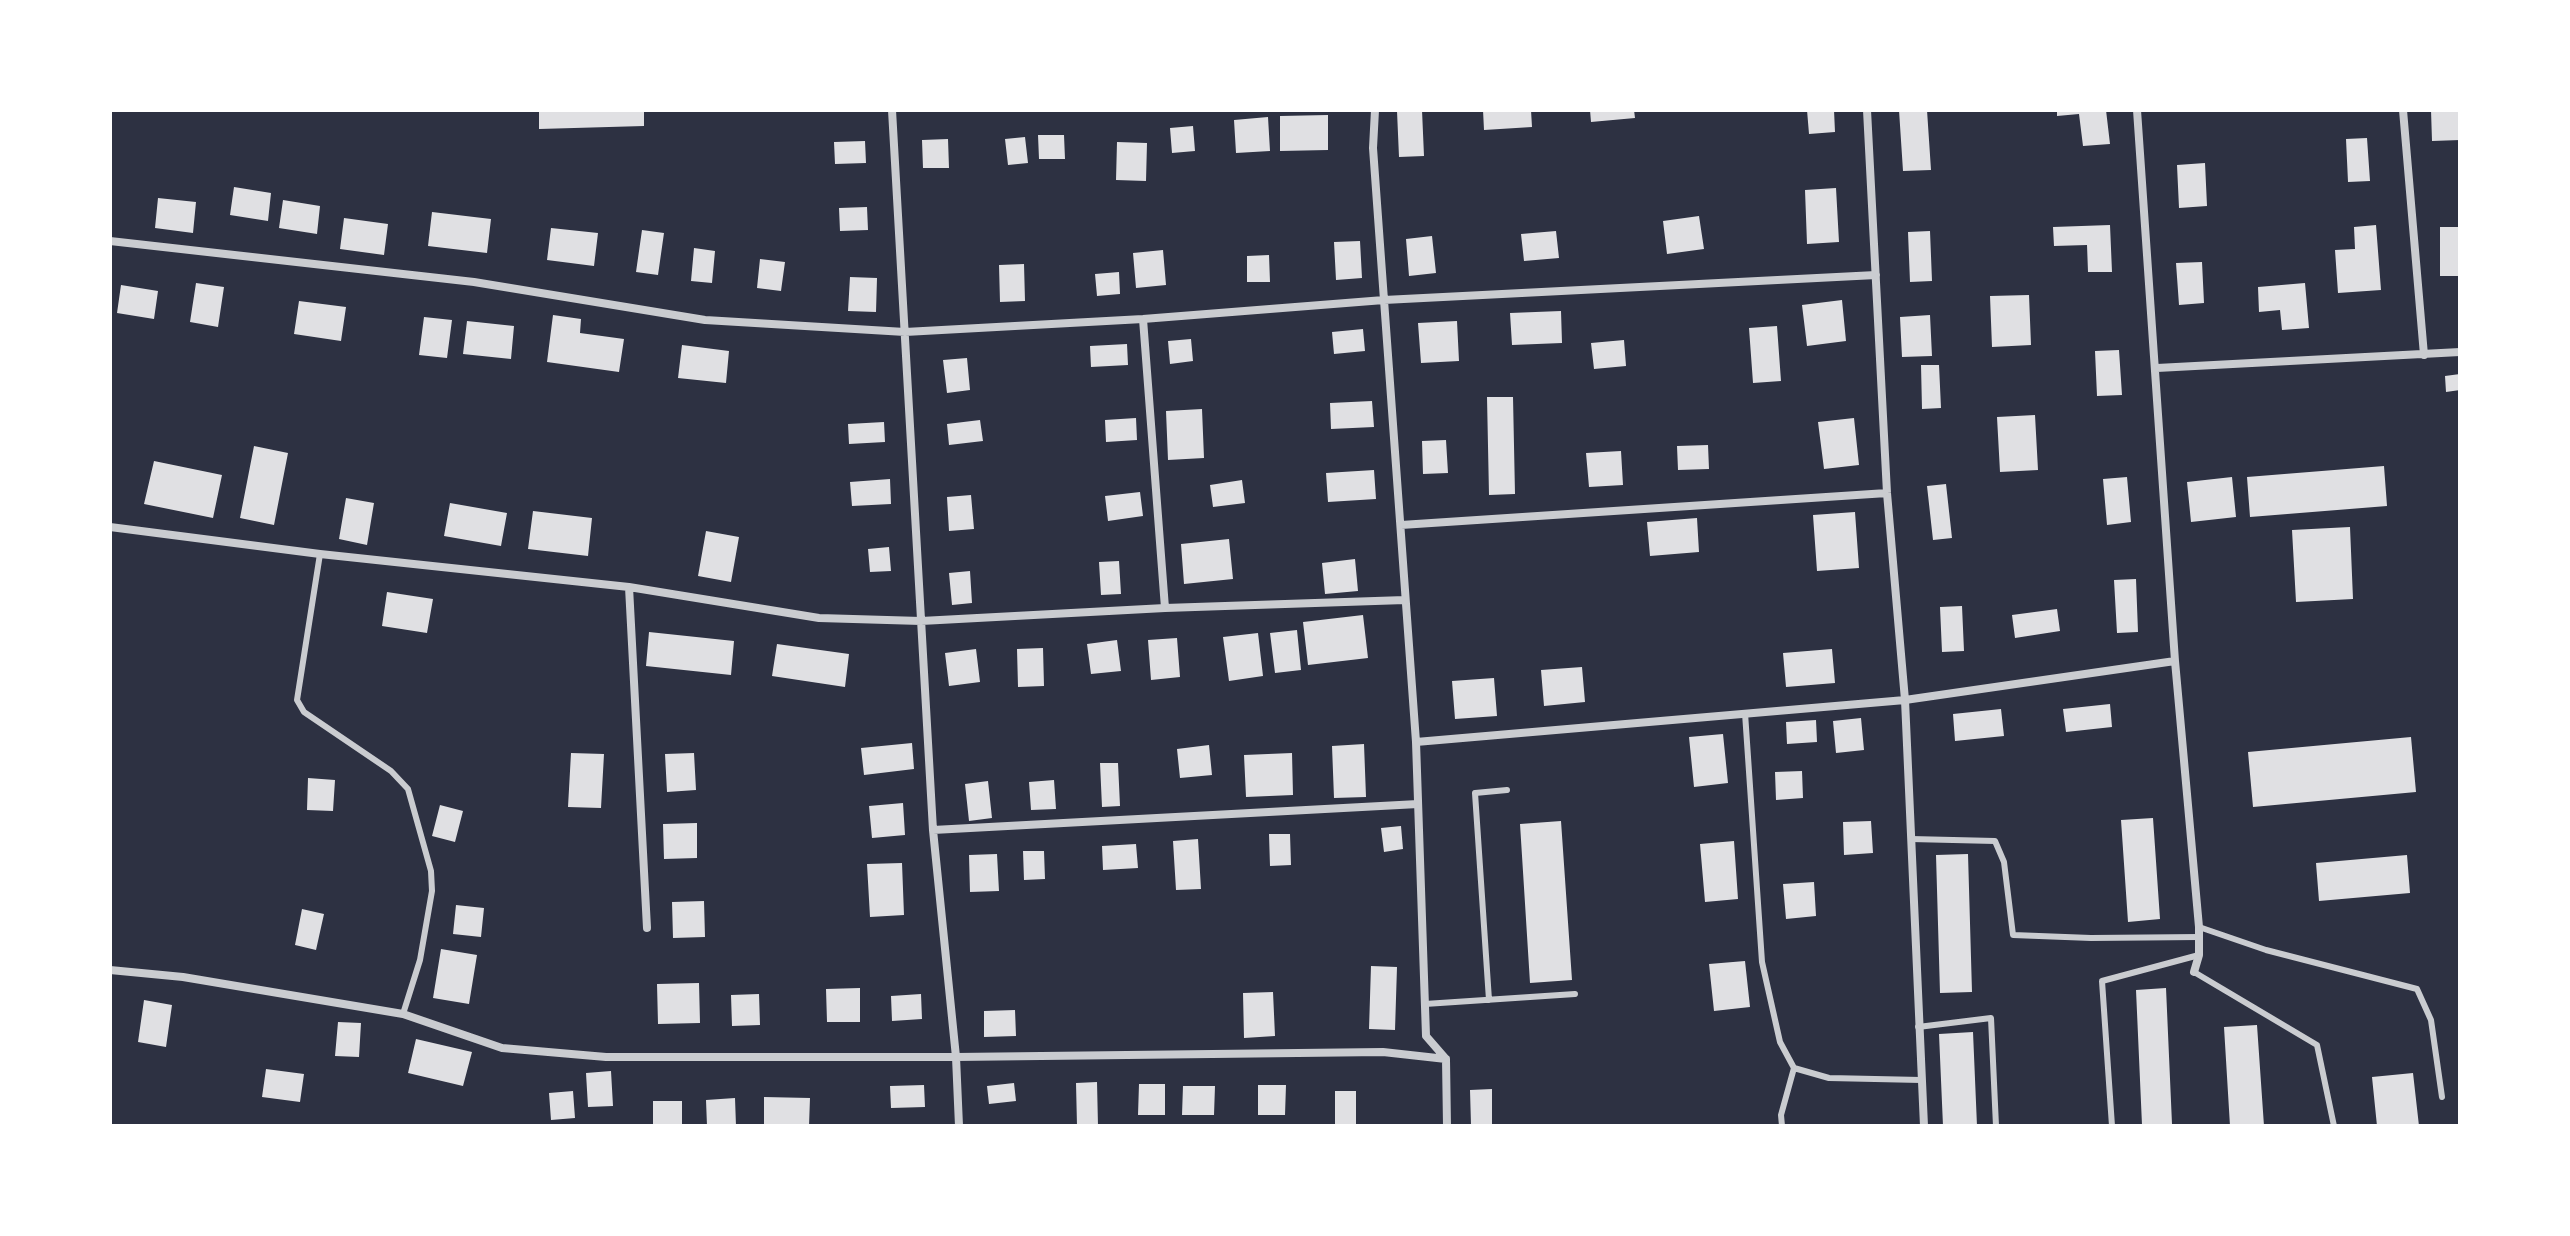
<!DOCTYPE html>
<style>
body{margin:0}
#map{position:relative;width:2570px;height:1236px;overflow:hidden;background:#2d3142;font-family:Roboto,sans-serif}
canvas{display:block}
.frame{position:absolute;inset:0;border:112px solid #fff;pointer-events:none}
</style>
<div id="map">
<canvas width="2570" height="1236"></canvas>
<div class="frame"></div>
</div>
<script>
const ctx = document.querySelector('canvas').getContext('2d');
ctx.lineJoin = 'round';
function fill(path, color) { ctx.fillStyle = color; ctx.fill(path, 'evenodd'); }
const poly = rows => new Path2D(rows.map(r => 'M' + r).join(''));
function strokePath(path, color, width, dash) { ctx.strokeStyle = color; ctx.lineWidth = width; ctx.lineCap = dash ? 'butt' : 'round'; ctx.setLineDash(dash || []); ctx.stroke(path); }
const building = poly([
 [539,110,644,110,644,126,539,129],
 [1422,110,1424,156,1399,157,1397,111],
 [1483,110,1531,110,1532,127,1484,130],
 [1590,110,1634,110,1635,118,1591,122],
 [1807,110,1834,110,1835,132,1809,134],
 [1899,110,1927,110,1931,170,1903,171],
 [2057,110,2106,110,2110,144,2083,146,2079,114,2057,116],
 [2431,110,2460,110,2460,140,2432,141],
 [1328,115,1328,150,1280,151,1280,116],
 [1268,117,1270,151,1236,153,1234,120],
 [1193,126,1195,151,1172,153,1170,128],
 [1038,135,1064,135,1065,159,1039,159],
 [1025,137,1028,163,1008,165,1005,139],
 [2367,138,2370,181,2348,182,2346,139],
 [948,139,949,168,923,168,922,140],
 [865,141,866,163,835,164,834,142],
 [1117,142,1147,143,1146,181,1116,180],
 [2205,163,2207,206,2179,208,2177,165],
 [234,187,271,193,268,221,230,215],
 [1836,188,1839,242,1807,244,1805,190],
 [158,198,196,202,193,233,155,228],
 [283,200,320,206,317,234,279,228],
 [867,207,868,230,840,231,839,208],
 [432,212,491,219,487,253,428,246],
 [1699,216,1704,249,1667,254,1663,221],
 [344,218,388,224,384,255,340,249],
 [2110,225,2112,272,2088,272,2087,245,2054,246,2053,227],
 [2376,225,2381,290,2338,293,2335,250,2355,249,2354,227],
 [2440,227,2460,227,2460,276,2440,276],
 [551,228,598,233,594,266,547,260],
 [642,230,664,233,658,275,636,272],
 [1556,231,1559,258,1524,261,1521,234],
 [1930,231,1932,281,1910,282,1908,232],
 [1432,236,1436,273,1409,276,1406,239],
 [1360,241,1362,278,1336,280,1334,242],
 [694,248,715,251,712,283,691,281],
 [1163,250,1166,285,1136,288,1133,253],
 [1269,255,1270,282,1247,282,1247,256],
 [760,259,785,262,781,291,757,288],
 [2202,262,2204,303,2179,305,2176,263],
 [1024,264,1025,301,1000,302,999,265],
 [1119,272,1120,294,1097,296,1095,274],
 [850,277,877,278,876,312,848,311],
 [196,283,224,287,218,327,190,322],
 [2305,283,2309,328,2282,330,2280,310,2259,312,2258,287],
 [121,285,158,291,154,319,117,313],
 [2029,295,2031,345,1992,347,1990,296],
 [1842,300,1846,341,1807,346,1802,305],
 [299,301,346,307,341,341,294,334],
 [1561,311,1562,343,1512,345,1510,313],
 [553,315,581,319,580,333,624,339,619,372,547,362],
 [1930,315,1932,356,1902,357,1900,317],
 [424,317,452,320,447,358,419,355],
 [467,321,514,326,511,359,463,354],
 [1457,321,1459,361,1421,363,1418,323],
 [1777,326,1781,381,1753,383,1749,328],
 [1363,329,1365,351,1334,354,1332,332],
 [1191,339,1193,361,1170,364,1168,341],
 [1624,340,1626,366,1594,369,1591,343],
 [1127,344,1128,365,1091,367,1090,346],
 [682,345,729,351,726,383,678,378],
 [2119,350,2122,395,2097,396,2095,351],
 [967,358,970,390,947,393,943,360],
 [1921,365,1939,365,1941,408,1922,409],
 [2460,374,2460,390,2446,392,2445,376],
 [1487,397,1513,397,1515,494,1489,495],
 [1372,401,1374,427,1331,429,1330,403],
 [1202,409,1204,458,1168,460,1166,411],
 [2035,415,2038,470,2000,472,1997,417],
 [1136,418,1137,440,1106,442,1105,420],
 [1854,418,1859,465,1824,469,1818,422],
 [980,420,983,441,949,445,947,424],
 [884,422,885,442,849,444,848,424],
 [1446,440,1448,473,1423,474,1422,441],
 [1708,445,1709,469,1678,470,1677,446],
 [254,446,288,453,274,525,240,518],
 [1621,451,1623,485,1589,487,1586,453],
 [154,461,222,475,213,518,144,504],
 [2384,466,2387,506,2250,517,2247,477],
 [1374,470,1376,499,1328,502,1326,473],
 [2127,477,2131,522,2107,525,2103,479],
 [2232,477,2236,517,2191,522,2187,482],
 [890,479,891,504,852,506,850,482],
 [1242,480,1245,503,1213,507,1210,485],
 [1946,484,1952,538,1933,540,1927,486],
 [1140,492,1143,516,1108,521,1105,496],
 [971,495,974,529,949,531,947,497],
 [346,498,374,503,367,545,339,539],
 [450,503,507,513,501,546,444,536],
 [533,511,592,518,588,556,528,549],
 [1855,512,1859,568,1817,571,1813,515],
 [1697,518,1699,552,1650,556,1647,522],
 [2350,527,2353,599,2296,602,2292,530],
 [706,531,739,537,731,582,698,576],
 [1229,539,1233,579,1184,584,1181,544],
 [889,547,891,571,870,572,868,549],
 [1355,559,1358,591,1325,594,1322,563],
 [1119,561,1121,594,1101,595,1099,562],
 [970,571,972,603,952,605,949,573],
 [2136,579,2138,632,2117,633,2114,580],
 [387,592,433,599,427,633,382,626],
 [1962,606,1964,651,1942,652,1940,607],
 [2057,609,2060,631,2015,638,2012,615],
 [1363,615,1368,658,1308,665,1303,622],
 [1297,630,1301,670,1275,673,1270,633],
 [649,632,734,641,731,675,646,666],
 [1258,633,1263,676,1229,681,1223,637],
 [1177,638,1180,677,1151,680,1148,640],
 [1117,640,1121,671,1091,674,1087,644],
 [777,644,849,654,845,687,772,676],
 [1043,648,1044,686,1018,687,1017,649],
 [976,649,980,682,949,686,945,653],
 [1832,649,1835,683,1786,687,1783,653],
 [1582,667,1585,702,1544,706,1541,670],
 [1494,678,1497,716,1455,719,1452,681],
 [2110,704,2112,727,2066,732,2063,709],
 [2001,709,2004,736,1955,741,1953,714],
 [1861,718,1864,750,1836,753,1833,721],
 [1816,720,1817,742,1787,744,1786,722],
 [1723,734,1728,783,1694,787,1689,737],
 [2411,737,2416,792,2253,807,2248,752],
 [912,743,914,769,864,775,861,748],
 [1364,744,1366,797,1334,798,1332,746],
 [1209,745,1212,775,1180,778,1177,749],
 [571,753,604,754,601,808,568,807],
 [694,753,696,790,667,792,665,754],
 [1292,753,1293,795,1246,797,1244,755],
 [1100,763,1118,763,1120,806,1102,807],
 [1802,771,1803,798,1776,800,1775,772],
 [308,778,335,780,333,811,307,810],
 [1054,780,1056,809,1031,810,1029,782],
 [988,781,992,818,969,821,965,784],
 [903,803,905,835,872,838,869,806],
 [440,805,463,811,455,842,432,836],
 [2153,818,2160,919,2128,922,2121,820],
 [1561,821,1572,980,1530,983,1520,824],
 [1871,821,1873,853,1844,855,1843,822],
 [697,823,697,858,664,859,663,824],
 [1401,826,1403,849,1384,852,1381,828],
 [1269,834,1290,834,1291,865,1270,866],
 [1198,839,1201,889,1176,890,1173,841],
 [1734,841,1738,899,1705,902,1700,844],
 [1136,844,1138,868,1103,870,1102,846],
 [1023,851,1044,851,1045,879,1024,880],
 [997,854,999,891,970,892,969,855],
 [1968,854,1972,992,1940,993,1936,855],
 [2407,855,2410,893,2319,901,2316,863],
 [902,863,904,915,870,917,867,864],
 [1814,882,1816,916,1786,919,1783,884],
 [704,901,705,937,673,938,672,902],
 [456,905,484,908,481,937,453,934],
 [302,909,324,914,316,950,295,945],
 [441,949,477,955,469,1004,433,998],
 [1745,961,1750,1007,1714,1011,1709,964],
 [1371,966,1397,967,1395,1030,1369,1029],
 [699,983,700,1023,658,1024,657,984],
 [860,988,860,1022,827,1022,826,989],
 [2166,988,2172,1124,2142,1125,2136,990],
 [1273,992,1275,1036,1244,1038,1243,993],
 [759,994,760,1025,732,1026,731,995],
 [921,994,922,1019,892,1021,891,996],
 [144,1000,172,1005,166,1047,138,1042],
 [1015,1010,1016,1036,984,1037,984,1011],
 [338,1022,361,1023,359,1057,335,1056],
 [2257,1025,2264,1126,2230,1126,2224,1027],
 [1973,1032,1977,1126,1943,1126,1939,1034],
 [416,1039,472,1052,463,1086,408,1073],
 [266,1069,304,1074,300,1102,262,1097],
 [611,1071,613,1106,588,1107,586,1073],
 [2413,1073,2419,1126,2377,1126,2372,1077],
 [1097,1082,1098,1126,1077,1126,1076,1083],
 [1014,1083,1016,1101,989,1104,987,1086],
 [1139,1084,1165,1084,1165,1115,1138,1115],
 [924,1085,925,1107,891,1108,890,1086],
 [1258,1085,1286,1085,1285,1115,1258,1115],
 [1183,1086,1215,1086,1214,1115,1182,1115],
 [1492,1089,1492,1124,1471,1125,1470,1090],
 [573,1091,575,1118,551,1120,549,1093],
 [1335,1091,1356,1091,1356,1126,1335,1126],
 [764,1097,810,1098,809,1126,764,1126],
 [735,1098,736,1126,707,1126,706,1100],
 [653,1101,682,1101,682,1126,653,1126]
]);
const service = poly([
 [320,554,297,700,304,712,391,771,408,789,431,871,432,891,420,960,403,1014],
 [1745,713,1762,962,1780,1042,1794,1068,1829,1078,1921,1080],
 [1911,839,1995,841,2004,862,2013,935,2091,938,2199,937],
 [2199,927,2266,950,2417,989,2431,1020,2442,1097],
 [2194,972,2317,1045,2334,1126],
 [1489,1000,1475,793,1507,790],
 [1425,1004,1575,994],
 [1918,1027,1991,1018,1996,1126],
 [1782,1126,1781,1115,1794,1068],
 [2112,1126,2102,981,2199,955]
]);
const minor = poly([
 [892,110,933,830,956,1057,959,1126],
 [1375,110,1373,148,1416,742,1426,1036,1446,1059,1447,1126],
 [1867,110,1887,493,1905,700,1924,1126],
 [2137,110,2175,661,2199,927,2199,955,2194,972],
 [2403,110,2424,355],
 [110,241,474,282,705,320,905,332,1143,319,1384,300,1876,275],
 [1143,319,1165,608],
 [2157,368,2460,352],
 [1401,525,1887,493],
 [110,527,320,554,629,587,819,618,921,621,1165,608,1405,600],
 [629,587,647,928],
 [1416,742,1905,700,2175,661],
 [933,830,1418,804],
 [110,970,183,977,403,1014,502,1048,606,1057,956,1057,1383,1052,1446,1059]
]);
fill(building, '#e0e0e3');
strokePath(service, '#caccd0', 6);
strokePath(minor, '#caccd0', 8);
</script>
